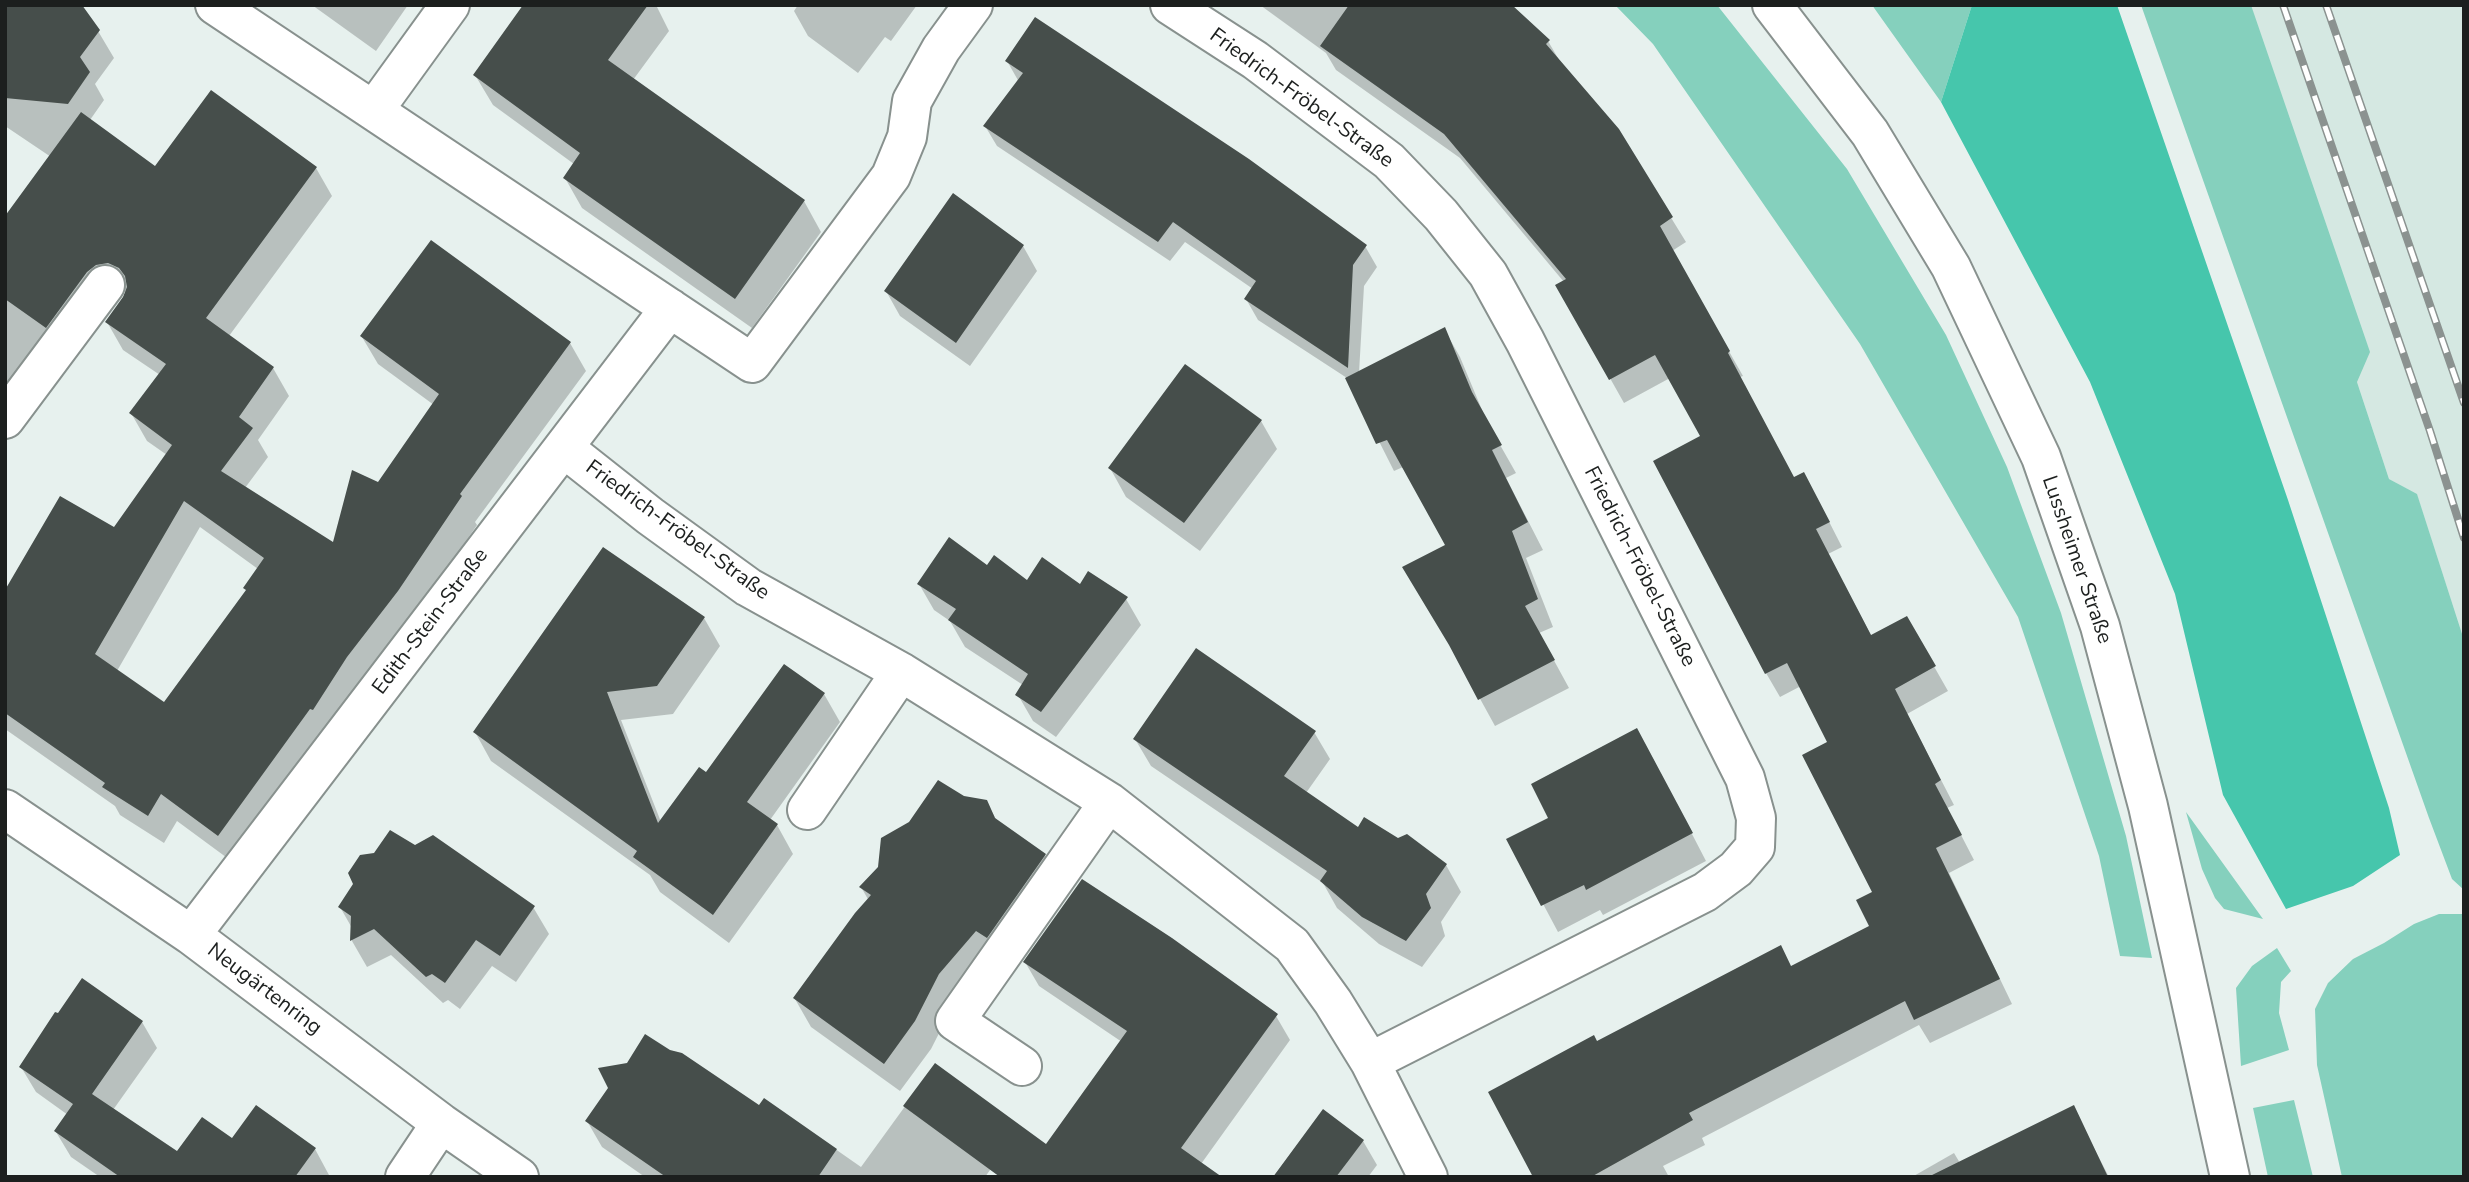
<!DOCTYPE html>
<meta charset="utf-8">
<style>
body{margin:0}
#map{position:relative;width:2469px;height:1182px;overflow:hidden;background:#e7f1ee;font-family:"Nunito Sans",sans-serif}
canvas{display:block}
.frame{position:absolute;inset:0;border:7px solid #1c1f1e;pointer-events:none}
</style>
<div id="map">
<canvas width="2469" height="1182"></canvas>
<div class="frame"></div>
</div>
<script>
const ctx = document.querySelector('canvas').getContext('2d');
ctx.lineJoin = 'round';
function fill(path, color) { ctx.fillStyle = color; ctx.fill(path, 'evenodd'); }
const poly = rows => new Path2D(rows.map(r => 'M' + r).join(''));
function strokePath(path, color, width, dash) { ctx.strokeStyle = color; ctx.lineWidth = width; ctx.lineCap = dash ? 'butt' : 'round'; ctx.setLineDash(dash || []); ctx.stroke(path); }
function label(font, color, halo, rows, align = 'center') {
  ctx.font = font + ' "Nunito Sans",sans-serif'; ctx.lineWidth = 7; ctx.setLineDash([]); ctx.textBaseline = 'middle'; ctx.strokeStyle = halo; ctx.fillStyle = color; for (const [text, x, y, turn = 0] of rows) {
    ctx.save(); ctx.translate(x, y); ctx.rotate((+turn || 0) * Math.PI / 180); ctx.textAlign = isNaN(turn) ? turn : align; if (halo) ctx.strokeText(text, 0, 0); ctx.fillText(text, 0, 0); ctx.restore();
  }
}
const built = poly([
 [2251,5,2464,5,2464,640,2417,495,2389,479,2357,382]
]);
const green = poly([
 [1615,5,1717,5,1847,169,1946,335,2007,467,2061,613,2126,836,2152,958,2120,956,2099,856,2018,617,1860,344,1653,44],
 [1872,5,1972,5,1941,102],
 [2141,5,2251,5,2370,352,2357,382,2389,479,2417,494,2464,640,2464,890,2452,879,2429,818],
 [2186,812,2263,919,2224,909,2215,898,2202,869],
 [2439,914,2464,914,2464,1177,2342,1177,2317,1065,2315,1009,2328,983,2353,959,2384,943,2414,924],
 [2277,948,2291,971,2281,982,2279,1013,2289,1050,2241,1066,2236,988,2252,966],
 [2294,1100,2313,1177,2268,1177,2253,1108]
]);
const forest = poly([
 [1972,5,2117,5,2288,500,2389,808,2400,855,2353,886,2286,909,2223,795,2175,594,2090,382,1941,102]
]);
const shadow = poly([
 [5,5,98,31,114,58,95,84,104,100,90,120,156,168,316,168,332,196,229,336,273,368,289,396,258,440,268,457,245,488,334,545,379,485,434,405,378,364,362,337,570,343,586,371,475,522,477,525,413,619,234,863,177,821,164,843,120,815,115,806,5,729,5,593,114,529,167,455,147,441,131,413,160,375,123,350,107,322,127,291,113,292,5,427,5,220,51,157,5,126],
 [200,527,258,569,247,591,165,704,117,671],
 [312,5,408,5,376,51],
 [525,5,656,5,669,31,633,80,804,201,821,232,752,328,582,208,565,178,574,164,493,105,475,75],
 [798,5,917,5,891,41,885,37,858,73,808,36,794,11],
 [1260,5,1493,5,1548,41,1562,65,1617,130,1686,242,1672,251,1743,376,1740,377,1794,479,1817,498,1842,547,1828,554,1872,637,1907,619,1948,691,1907,714,1954,805,1947,808,1974,860,1949,873,2012,1004,1930,1043,1919,1025,1702,1138,1705,1145,1663,1166,1669,1177,1535,1177,1597,1043,1792,967,1871,927,1875,893,1830,743,1801,686,1780,697,1766,673,1703,437,1670,378,1624,403,1558,286,1564,282,1460,158,1336,70,1326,53],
 [1007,61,1365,246,1377,267,1364,286,1359,373,1444,329,1460,357,1487,422,1516,473,1506,478,1543,550,1526,558,1553,627,1539,633,1569,688,1495,726,1456,655,1448,545,1403,467,1394,471,1347,378,1258,320,1246,299,1253,289,1185,242,1170,261,997,146,985,126,1019,82],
 [953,195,1023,246,1037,271,970,366,900,316,886,291],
 [1261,421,1277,449,1200,551,1126,497,1110,468],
 [987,567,1028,583,1081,586,1126,599,1141,625,1056,737,1033,721,1018,695,1023,685,965,647,950,621,934,610,919,584],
 [704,618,720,646,673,714,621,720,661,822,707,775,824,694,840,722,770,820,777,825,793,854,729,943,660,892,650,875,491,761,475,732],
 [1314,732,1330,759,1306,793,1359,829,1398,840,1446,865,1461,892,1441,922,1445,936,1422,967,1379,944,1337,908,1323,883,1151,766,1135,739],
 [1652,757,1706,861,1603,915,1600,910,1558,932,1509,840,1551,819],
 [963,798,986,801,998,823,1045,855,1061,883,955,1002,931,1049,900,1091,811,1027,795,999,869,901,861,887],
 [340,907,533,907,549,934,516,982,492,966,460,1009,448,1000,443,1003,391,955,367,967,352,941,352,928],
 [1025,962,1276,1016,1290,1040,1201,1164,1039,1177,1122,1042,1039,986],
 [142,1022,157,1048,113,1110,178,1154,232,1140,315,1149,329,1175,328,1177,100,1177,71,1157,56,1132,68,1115,36,1092,21,1067],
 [935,1065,1013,1138,985,1177,645,1177,602,1147,587,1121,759,1108,765,1100,861,1167],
 [2073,1108,2109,1177,1912,1177,1954,1153,1960,1163],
 [1323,1111,1363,1141,1377,1165,1368,1177,1273,1177]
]);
const building = poly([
 [5,5,82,5,100,30,80,57,90,72,68,104,5,98],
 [523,5,648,5,608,60,805,200,735,299,563,178,580,153,473,75],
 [1349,5,1512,5,1550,40,1546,44,1619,129,1673,217,1660,226,1730,351,1728,353,1794,477,1804,472,1830,522,1816,529,1871,635,1907,616,1936,666,1895,689,1941,780,1935,784,1962,835,1936,848,2000,979,1914,1020,1905,1001,1689,1113,1693,1120,1591,1177,1533,1177,1488,1092,1594,1035,1597,1041,1781,945,1791,966,1869,926,1856,900,1872,892,1802,755,1827,742,1787,663,1765,674,1653,461,1700,436,1655,355,1609,380,1555,285,1566,279,1444,134,1320,46],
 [1035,17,1249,159,1367,245,1353,265,1348,368,1244,299,1256,281,1173,222,1158,242,983,126,1023,73,1005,61],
 [211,90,317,167,206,318,274,367,239,417,253,428,221,471,333,542,352,470,378,482,439,394,360,336,431,240,571,342,460,494,462,496,398,591,347,657,313,710,310,709,218,836,161,794,148,816,102,787,105,783,5,713,5,590,60,496,114,527,172,445,129,413,166,364,105,322,123,297,127,287,125,276,119,268,108,263,96,265,87,272,46,328,5,299,5,216,81,112,155,166],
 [184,501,264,558,243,588,246,590,164,702,95,654],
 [953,193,1024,245,956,343,884,291],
 [1445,327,1472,392,1502,445,1492,450,1528,522,1512,531,1538,599,1525,606,1555,660,1478,700,1449,645,1402,567,1445,545,1387,440,1376,444,1345,378],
 [1185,364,1262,420,1184,523,1108,468],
 [949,537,987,565,994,555,1027,580,1042,557,1080,584,1088,571,1128,597,1041,712,1015,695,1028,674,948,620,956,609,917,584],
 [603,547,705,617,657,686,607,692,658,823,699,767,706,772,784,664,825,693,747,802,778,824,713,915,633,857,637,851,473,732],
 [1196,648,1316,731,1284,776,1358,827,1364,817,1398,838,1407,834,1447,864,1426,894,1431,908,1406,941,1362,917,1320,881,1327,871,1133,739],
 [1637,728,1693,833,1586,890,1584,885,1541,906,1506,839,1548,818,1531,784],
 [938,780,964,796,987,800,995,818,1046,854,987,938,976,931,939,974,915,1021,884,1064,793,998,855,913,871,895,859,887,878,867,881,838,909,822],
 [390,830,415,845,433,835,535,906,500,956,476,940,445,983,432,974,426,977,374,929,350,941,351,916,338,907,353,884,348,873,360,855,374,853],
 [1082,879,1172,938,1278,1014,1181,1148,1222,1177,1000,1177,903,1106,935,1063,1046,1144,1127,1031,1023,962],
 [82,978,143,1021,92,1094,177,1151,202,1117,232,1138,256,1105,316,1148,295,1177,120,1177,54,1131,73,1104,19,1067,55,1012,58,1013],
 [645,1034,670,1050,682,1053,759,1105,764,1098,837,1149,818,1177,666,1177,585,1121,608,1088,598,1068,627,1063],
 [2074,1105,2108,1177,1928,1177],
 [1323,1109,1364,1140,1349,1160,1336,1177,1273,1177]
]);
const minor = poly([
 [215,5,752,363,891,176,907,137,912,101,941,49,973,5],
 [1170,5,1255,60,1389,161,1441,215,1488,274,1525,341,1745,778,1756,818,1755,847,1736,869,1705,892,1370,1062],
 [1772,5,1870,133,1951,267,2041,457,2100,626,2148,806,2230,1177],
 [374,110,450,5],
 [5,419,105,285],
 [564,448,650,516,748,587,901,672,1109,802,1292,945,1333,1002,1370,1062,1428,1177],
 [5,809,191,935,441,1123,519,1177],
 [807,810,901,672],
 [191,935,670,308],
 [1022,1066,955,1021,1109,802],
 [405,1177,441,1123]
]);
const rail = poly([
 [2283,5,2430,431,2464,538],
 [2326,5,2464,403]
]);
const streetNames = [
 ["Friedrich-Fröbel-Straße",1301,99,36],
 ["Friedrich-Fröbel-Straße",677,531,36],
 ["Lussheimer Straße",2076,560,71],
 ["Friedrich-Fröbel-Straße",1639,567,63],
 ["Edith-Stein-Straße",431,622,-53],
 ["Neugärtenring",264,990,37]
];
fill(built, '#d5e8e2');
fill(green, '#85d0bd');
fill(forest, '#46c6ac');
fill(shadow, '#0003');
fill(building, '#464e4b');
strokePath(minor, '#88918e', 42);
strokePath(minor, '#fff', 38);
strokePath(rail, '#8b9290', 8);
strokePath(rail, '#fff', 5, [16]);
label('21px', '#1c1f1e', '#fff', streetNames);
</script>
